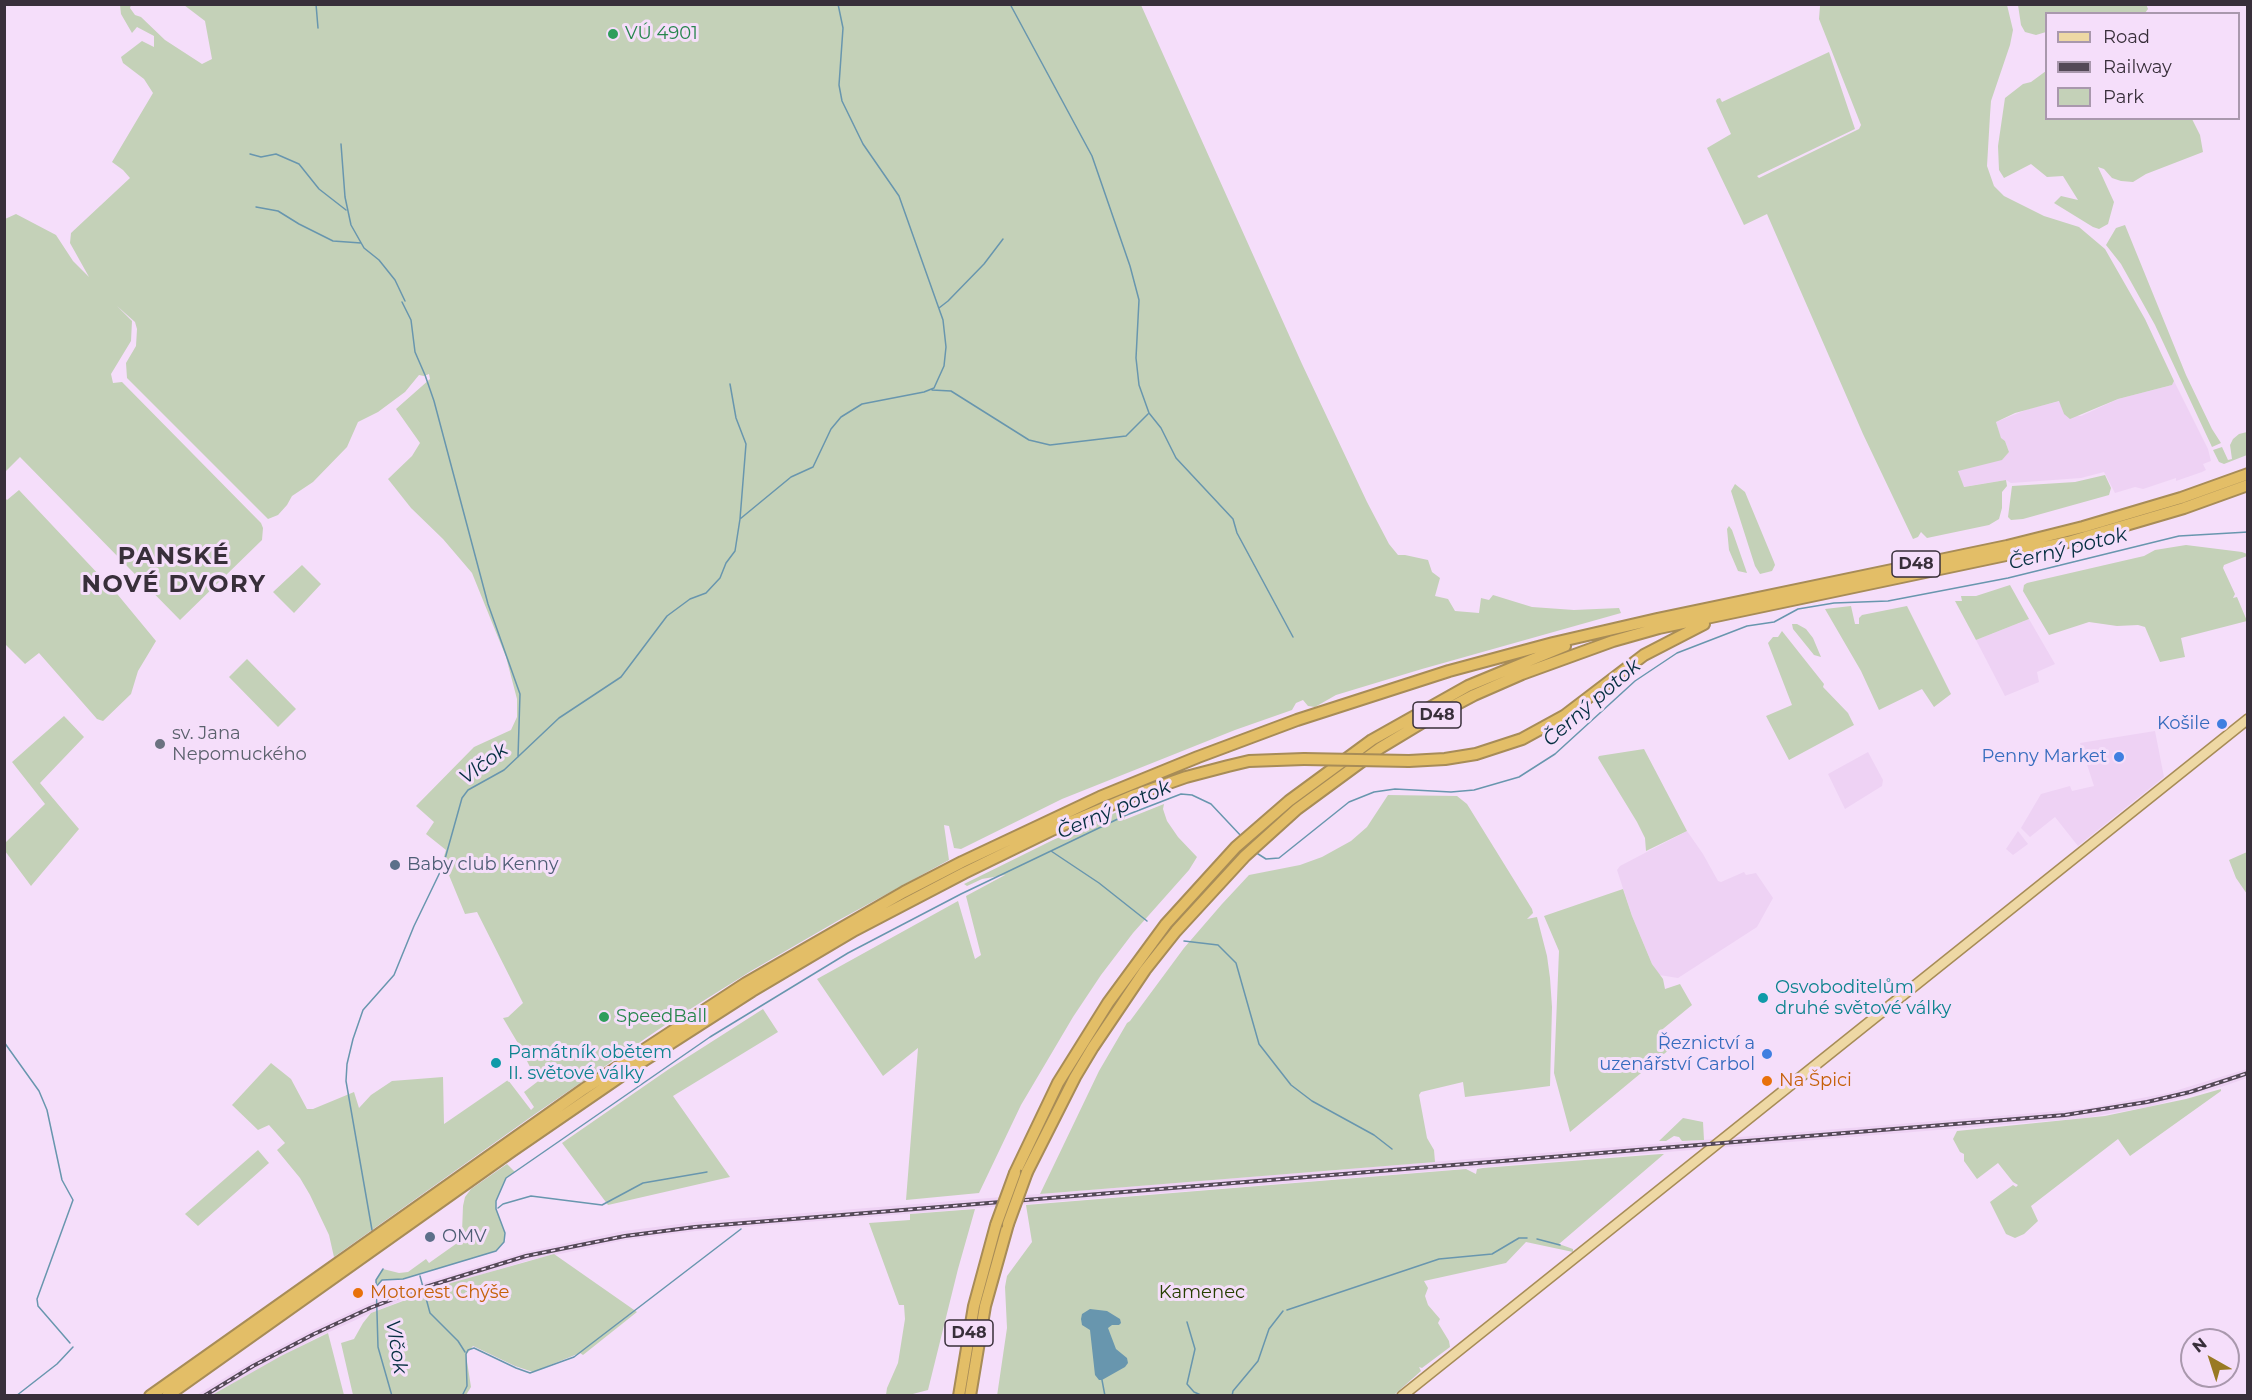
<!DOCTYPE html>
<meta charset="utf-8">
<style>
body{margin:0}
#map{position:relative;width:2252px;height:1400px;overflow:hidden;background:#f5defa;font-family:Montserrat,sans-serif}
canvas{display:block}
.frame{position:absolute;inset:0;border:6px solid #382f3a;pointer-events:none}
.legend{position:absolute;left:2045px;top:12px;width:195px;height:108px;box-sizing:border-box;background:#f5defa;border:2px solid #a998ad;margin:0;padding:8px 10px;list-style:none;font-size:18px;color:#382f3a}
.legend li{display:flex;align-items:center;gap:12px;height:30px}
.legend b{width:30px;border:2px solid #a998ad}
.north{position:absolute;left:2180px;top:1328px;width:60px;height:60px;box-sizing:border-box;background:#f5defa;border:2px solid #a998ad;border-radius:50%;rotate:321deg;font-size:16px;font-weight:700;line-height:24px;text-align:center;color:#382f3a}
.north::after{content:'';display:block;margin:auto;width:21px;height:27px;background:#997a23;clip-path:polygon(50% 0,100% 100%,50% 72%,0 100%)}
</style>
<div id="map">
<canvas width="2252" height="1400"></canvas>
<div class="frame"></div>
<ul class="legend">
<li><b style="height:8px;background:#eed8a4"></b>Road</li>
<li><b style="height:8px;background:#544957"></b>Railway</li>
<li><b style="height:16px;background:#c4d1b8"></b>Park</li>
</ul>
<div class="north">N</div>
</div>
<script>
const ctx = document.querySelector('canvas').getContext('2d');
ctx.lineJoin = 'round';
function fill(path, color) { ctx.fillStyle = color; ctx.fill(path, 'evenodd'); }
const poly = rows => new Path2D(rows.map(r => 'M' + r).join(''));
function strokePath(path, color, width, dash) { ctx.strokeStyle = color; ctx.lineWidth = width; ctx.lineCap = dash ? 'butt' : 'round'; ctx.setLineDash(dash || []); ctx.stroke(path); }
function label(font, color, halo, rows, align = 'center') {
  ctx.font = font + ' Montserrat,sans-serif'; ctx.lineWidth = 6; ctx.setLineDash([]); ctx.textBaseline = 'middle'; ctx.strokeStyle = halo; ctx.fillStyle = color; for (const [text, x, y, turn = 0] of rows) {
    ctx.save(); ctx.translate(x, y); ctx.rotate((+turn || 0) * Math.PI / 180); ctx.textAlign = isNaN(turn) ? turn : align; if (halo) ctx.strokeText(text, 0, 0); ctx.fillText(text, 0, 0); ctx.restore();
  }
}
const built = poly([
 [2174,381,2208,449,2211,461,2203,464,2206,470,2202,472,2176,481,2176,478,2143,489,2135,487,2115,493,2104,472,2081,478,2011,483,2006,480,1963,487,1958,470,2002,459,2009,452,2005,441,2001,439,1996,422,2028,409,2060,401,2064,414,2081,416,2118,399,2172,385],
 [2029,619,2055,664,2037,672,2039,682,2005,696,1976,640],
 [2155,731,2164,777,2078,846,2055,817,2030,837,2021,828,2041,794,2070,786,2072,791,2094,786,2080,743],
 [1868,752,1883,780,1882,786,1845,809,1828,774],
 [1687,831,1703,854,1718,881,1721,882,1744,872,1746,875,1756,873,1773,898,1757,927,1678,978,1659,975,1652,964,1632,916,1617,870,1620,866],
 [2018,831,2028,844,2013,855,2006,849],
 [2247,1069,2247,1078,2218,1088,2148,1107,2085,1118,696,1231,625,1240,527,1261,421,1293,371,1313,316,1338,212,1395,195,1396,251,1362,312,1330,368,1304,418,1285,525,1252,624,1231,695,1222,2083,1109,2168,1093]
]);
const green = poly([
 [2146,4,2148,9,2145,13,2046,14,2046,32,2036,35,2025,32,2021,25,2018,5],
 [120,5,131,5,130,8,135,15,141,17,165,40,202,64,212,59,205,21,184,5,1141,5,1302,364,1367,502,1389,544,1398,555,1405,555,1428,560,1432,572,1440,578,1435,596,1448,599,1455,611,1479,613,1481,598,1489,600,1493,595,1532,607,1574,610,1619,608,1621,613,1422,669,1336,695,1315,707,1308,706,1303,700,1296,703,1292,710,1235,730,1062,799,961,849,954,848,949,826,944,825,949,860,839,920,751,971,668,1023,535,1114,334,1257,329,1235,310,1195,300,1178,277,1150,285,1143,269,1125,258,1130,232,1105,271,1063,291,1079,307,1109,313,1109,354,1092,359,1108,371,1095,392,1081,443,1077,444,1124,508,1080,531,1110,534,1107,524,1092,554,1069,536,1079,519,1045,503,1018,508,1017,523,1003,477,912,465,914,446,868,441,866,446,850,426,834,434,822,416,806,474,747,511,730,517,717,517,699,506,657,472,573,443,539,411,508,388,479,412,456,420,443,396,409,430,379,429,374,424,376,419,375,405,392,378,412,358,422,347,447,313,482,292,496,287,505,278,515,268,519,127,378,126,363,136,346,137,329,135,322,117,306,132,321,131,341,111,374,113,383,122,382,261,523,263,528,262,540,180,620,20,457,5,472,5,219,16,214,56,235,73,261,89,277,70,243,71,233,130,178,123,170,112,162,153,93,144,79,123,63,121,57,142,41,154,47,154,36,137,27,132,33,121,14],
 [1823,5,2007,5,2013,30,2010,45,1991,101,1990,115,1987,166,1994,186,2004,196,2044,216,2079,227,2105,249,2145,319,2174,381,2172,385,2118,399,2070,419,2064,414,2059,401,2015,413,1996,422,2001,438,2005,441,2009,452,2002,460,1958,471,1964,487,2006,480,2007,486,2002,492,2002,508,1999,519,1989,525,1927,538,1921,532,1918,537,1913,539,1863,434,1767,214,1744,225,1707,148,1731,134,1716,101,1717,99,1720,98,1722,102,1829,52,1855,129,1757,176,1759,178,1859,129,1861,125,1819,19,1820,6],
 [2046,71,2046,118,2192,119,2200,135,2203,152,2146,174,2133,182,2121,181,2112,178,2104,169,2098,167,2114,202,2108,224,2099,229,2093,227,2054,203,2061,196,2078,200,2063,176,2047,177,2031,164,2004,178,1999,170,1998,146,2005,98,2023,84,2031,82],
 [2125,225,2186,375,2212,429,2221,443,2212,447,2155,325,2121,264,2106,245,2116,228],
 [2247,432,2247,455,2224,464,2219,462,2213,450,2222,447,2228,460,2232,459,2230,445,2233,439,2239,434],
 [2105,475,2111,488,2109,495,2023,519,2011,520,2008,517,2012,486,2075,482],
 [1735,484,1745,492,1774,562,1775,565,1772,571,1760,574,1755,566,1731,491],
 [19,490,118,595,156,641,138,671,131,694,103,721,97,719,39,653,25,664,5,644,5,498,7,500],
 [1729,526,1732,530,1747,573,1738,571,1729,550,1727,529],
 [2186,545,2242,552,2247,554,2247,556,2224,565,2223,568,2235,594,2233,598,2237,597,2247,621,2181,638,2185,657,2160,662,2145,627,2138,625,2117,626,2089,622,2049,635,2023,591,2024,585,2027,583,2144,556,2155,550],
 [302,565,321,584,294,613,273,592],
 [2010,585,2029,619,1976,640,1955,601,1962,601,1961,596,1976,596],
 [1851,606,1855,624,1859,624,1859,618,1862,615,1907,606,1951,694,1934,707,1922,689,1879,710,1861,671,1825,609],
 [1792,624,1797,624,1806,629,1813,638,1821,657,1814,655,1793,629],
 [1782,631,1824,684,1823,687,1848,713,1854,725,1789,760,1766,716,1792,705,1768,643,1773,637,1778,637],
 [247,659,296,709,278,727,229,677],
 [64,716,84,737,40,783,79,829,31,886,5,851,5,843,45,804,12,762],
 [1644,749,1687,831,1646,851,1645,838,1637,822,1598,758,1599,756],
 [1388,795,1457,796,1467,804,1532,909,1533,913,1527,919,1537,917,1547,956,1550,978,1552,1007,1550,1086,1465,1097,1463,1082,1421,1092,1419,1095,1427,1138,1434,1150,1435,1162,1040,1194,1099,1071,1127,1023,1130,1021,1184,948,1222,904,1249,875,1300,865,1322,857,1351,841,1367,827],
 [1164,804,1163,809,1167,821,1178,837,1197,857,1189,870,1133,933,1101,975,1073,1017,1021,1105,979,1193,906,1200,918,1048,883,1076,817,979,958,901,975,959,981,955,966,896,1005,875,982,879,967,886,964,884,1053,840,1124,809,1126,814,1124,820],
 [2247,852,2247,894,2236,878,2229,860],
 [1623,889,1632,916,1652,964,1663,979,1665,989,1680,984,1692,1005,1658,1033,1670,1049,1570,1132,1554,1073,1559,951,1544,916],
 [763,1009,778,1032,673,1096,730,1177,608,1205,562,1143,669,1069],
 [2221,1089,2221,1091,2130,1156,2118,1139,2031,1206,2038,1221,2024,1234,2015,1238,2006,1234,1990,1202,2013,1185,2016,1187,2018,1185,2013,1182,1998,1163,1977,1179,1964,1161,1964,1154,1960,1152,1953,1139,1957,1131,2105,1116,2186,1099],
 [1683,1118,1703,1122,1704,1140,1682,1141,1679,1137,1674,1136,1666,1141,1659,1141],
 [258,1150,269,1163,198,1226,185,1214],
 [1661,1154,1664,1154,1559,1244,1573,1249,1573,1252,1526,1242,1506,1263,1424,1281,1428,1288,1425,1296,1428,1305,1440,1319,1438,1323,1449,1341,1450,1347,1422,1368,1419,1367,1421,1371,1394,1395,997,1396,1007,1328,1005,1287,1007,1276,1032,1242,1026,1205,1466,1169,1476,1174,1477,1169,1483,1168],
 [507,1164,515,1172,506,1178,496,1201,496,1209,505,1233,504,1242,496,1251,403,1279,382,1280,375,1288,376,1280,383,1269,399,1273,408,1272,426,1259,429,1263,460,1241,458,1237,462,1232,463,1206,465,1197,471,1189],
 [975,1209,958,1269,928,1390,909,1395,886,1395,887,1388,898,1363,905,1319,904,1305,899,1305,869,1223,910,1220,910,1214],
 [554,1254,637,1312,583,1355,580,1353,533,1372,515,1366,473,1346,466,1355,471,1387,466,1395,353,1395,341,1343,354,1339,363,1323,371,1313,451,1283],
 [328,1333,344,1395,212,1395,281,1356]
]);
const water = poly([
 [1090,1309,1107,1311,1120,1319,1121,1323,1119,1325,1112,1325,1108,1328,1116,1349,1127,1358,1128,1363,1125,1367,1102,1380,1099,1380,1095,1375,1090,1330,1082,1325,1081,1319,1082,1314]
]);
const stream = poly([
 [316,4,318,28],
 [1010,4,1092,156,1130,266,1139,300,1136,358,1139,385,1149,413,1161,428,1176,458,1233,519,1237,533,1293,637],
 [341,144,345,197,351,225,364,248,379,260,395,280,405,301],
 [250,154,261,157,276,154,299,164,319,189,346,210],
 [256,207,278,211,299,224,333,241,361,243],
 [402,302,411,320,415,352,425,375,434,401,488,604,520,694,518,757],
 [939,308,948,301,984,264,1003,239],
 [730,384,736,418,746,444,740,519],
 [932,390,951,391,1029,440,1050,445,1126,436,1148,414],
 [1051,851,1099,883,1147,921],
 [1255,852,1266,859,1279,858,1349,802,1374,792,1395,789,1451,792,1474,790,1519,777,1555,754,1635,681,1677,653,1747,626,1774,622,1798,609,1834,603,1888,601,2008,578,2179,536,2248,532],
 [1184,941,1218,945,1236,963,1259,1044,1291,1085,1312,1101,1374,1135,1392,1149],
 [4,1042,39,1091,47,1110,62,1180,73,1200,37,1299,38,1306,70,1343],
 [498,1208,503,1204,531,1196,602,1205,643,1183,707,1172],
 [372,1230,346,1081,347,1064,353,1039,363,1010,394,975,414,926,443,866,462,798,468,790,504,770,559,718,621,677,667,616,690,599,706,593,720,578,726,563,735,551,740,519,791,477,813,467,831,429,841,417,862,404,924,392,934,388,944,366,946,347,943,320,899,196,863,144,842,101,839,85,843,28,838,4],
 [1537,1239,1560,1245],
 [383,1269,376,1280,378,1347,392,1396],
 [420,1276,430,1313,458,1341,465,1352],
 [375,1288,382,1280,403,1279,496,1251,504,1242,505,1233,496,1209,496,1201,506,1178,710,1037,848,953,961,894,1124,816,1181,794,1192,795,1211,804,1242,837],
 [1287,1310,1439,1259,1492,1254,1519,1238,1527,1238],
 [1187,1322,1195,1349,1187,1384,1194,1392,1203,1396],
 [1102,1380,1105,1396],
 [16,1396,57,1364,73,1347],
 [462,1396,467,1386,466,1354,468,1350,474,1348,516,1368,530,1373,574,1357,741,1229],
 [1232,1396,1233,1391,1258,1361,1269,1329,1283,1311]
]);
const major = poly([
 [1402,1396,2248,719]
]);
const highway = poly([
 [1409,761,1445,759,1476,754,1522,739,1564,716,1644,655,1704,624],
 [1027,1172,1075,1077,1093,1047,1145,970,1176,931,1245,856,1297,809,1380,748,1423,722,1474,695,1522,674,1613,641,1659,628,2068,542,2184,508,2248,485],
 [1015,1173,1058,1083,1108,1003,1166,924,1236,847,1289,801,1372,740,1468,686,1565,646],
 [150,1396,584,1089,746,983,904,892,962,862,1100,797,1198,757,1297,720,1449,671,1553,643,1657,619,2007,546,2083,527,2181,498,2248,474],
 [167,1396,512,1151,643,1061,752,991,855,930,964,873,1056,828,1132,796,1186,777,1228,766,1249,761,1304,759],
 [959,1396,974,1306,996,1225],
 [970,1396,985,1306,1008,1224]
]);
const rail = poly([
 [204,1396,253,1366,314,1334,370,1308,419,1289,526,1256,625,1236,695,1227,2065,1115,2147,1102,2190,1092,2248,1073]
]);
const highwayBridge = poly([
 [1304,759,1409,761],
 [1008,1224,1027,1172],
 [996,1225,1015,1173]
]);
const markers = [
 [613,34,6,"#2e9e5b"],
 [2222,724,6,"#3f7fe0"],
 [160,744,6,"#6b7280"],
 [2119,757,6,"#3f7fe0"],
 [395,865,6,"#5c6f8a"],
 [1763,998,6,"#0f9aa8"],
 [604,1017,6,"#2e9e5b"],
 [1767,1054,6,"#3f7fe0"],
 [496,1063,6,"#0f9aa8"],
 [1767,1081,6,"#e8710a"],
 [430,1237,6,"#5c6f8a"],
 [358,1293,6,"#e8710a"]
];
const shields = [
 [1916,564,48],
 [1437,715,48],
 [969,1333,48]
];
const shieldNames = [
 ["D48",1916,564],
 ["D48",1437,715],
 ["D48",969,1333]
];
const leisureNames = [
 ["VÚ 4901",625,34],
 ["SpeedBall",616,1017]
];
const shopNames = [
 ["Košile",2210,724],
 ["Penny Market",2107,757],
 ["Řeznictví a",1755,1044],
 ["uzenářství Carbol",1755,1065]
];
const worshipNames = [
 ["sv. Jana",172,734],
 ["Nepomuckého",172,755]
];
const serviceNames = [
 ["Baby club Kenny",407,865],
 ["OMV",442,1237]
];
const cultureNames = [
 ["Osvoboditelům",1775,988],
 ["druhé světové války",1775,1009],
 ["Památník obětem",508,1053],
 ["II. světové války",508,1074]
];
const foodNames = [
 ["Na Špici",1779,1081],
 ["Motorest Chýše",370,1293]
];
const parkNames = [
 ["Kamenec",1202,1293]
];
const waterNames = [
 ["Černý potok",2068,549,-14],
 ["Černý potok",1592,703,-41],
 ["Vlčok",484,764,-37],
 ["Černý potok",1114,810,-23],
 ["Vlčok",396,1347,81]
];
const districtNames = [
 ["PANSKÉ",174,557],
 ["NOVÉ DVORY",174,585]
];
fill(built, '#eed2f4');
fill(green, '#c4d1b8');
fill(water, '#6896ae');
strokePath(stream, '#6896ae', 1.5);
strokePath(major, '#a78c57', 12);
strokePath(highway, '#a78c57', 14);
strokePath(major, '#eed8a4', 9);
strokePath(highway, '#e3be67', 10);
strokePath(rail, '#544957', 4);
strokePath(rail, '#f5defa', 1.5, [4.5]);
strokePath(highwayBridge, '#a78c57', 14, []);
strokePath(highwayBridge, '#e3be67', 10);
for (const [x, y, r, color] of markers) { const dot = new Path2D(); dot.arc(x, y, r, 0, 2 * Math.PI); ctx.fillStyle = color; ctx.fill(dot); strokePath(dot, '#f5defa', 2); }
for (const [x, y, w] of shields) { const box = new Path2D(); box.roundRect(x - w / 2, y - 13, w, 26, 4.5); ctx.fillStyle = '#f5defa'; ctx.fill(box); strokePath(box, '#382f3a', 1.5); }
label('bold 16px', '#382f3a', null, shieldNames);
label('18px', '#27864d', '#f5defa', leisureNames, 'left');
label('18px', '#366cbe', '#f5defa', shopNames, 'right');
label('18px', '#5b616d', '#f5defa', worshipNames, 'left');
label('18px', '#4e5e75', '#f5defa', serviceNames, 'left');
label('18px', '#0d838f', '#f5defa', cultureNames, 'left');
label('18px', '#c56008', '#f5defa', foodNames, 'left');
label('18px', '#263e00', '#f5defa', parkNames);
label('italic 20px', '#042e40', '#f5defa', waterNames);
ctx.letterSpacing = '1.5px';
label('bold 24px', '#382f3a', '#f5defa', districtNames);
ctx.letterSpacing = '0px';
</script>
